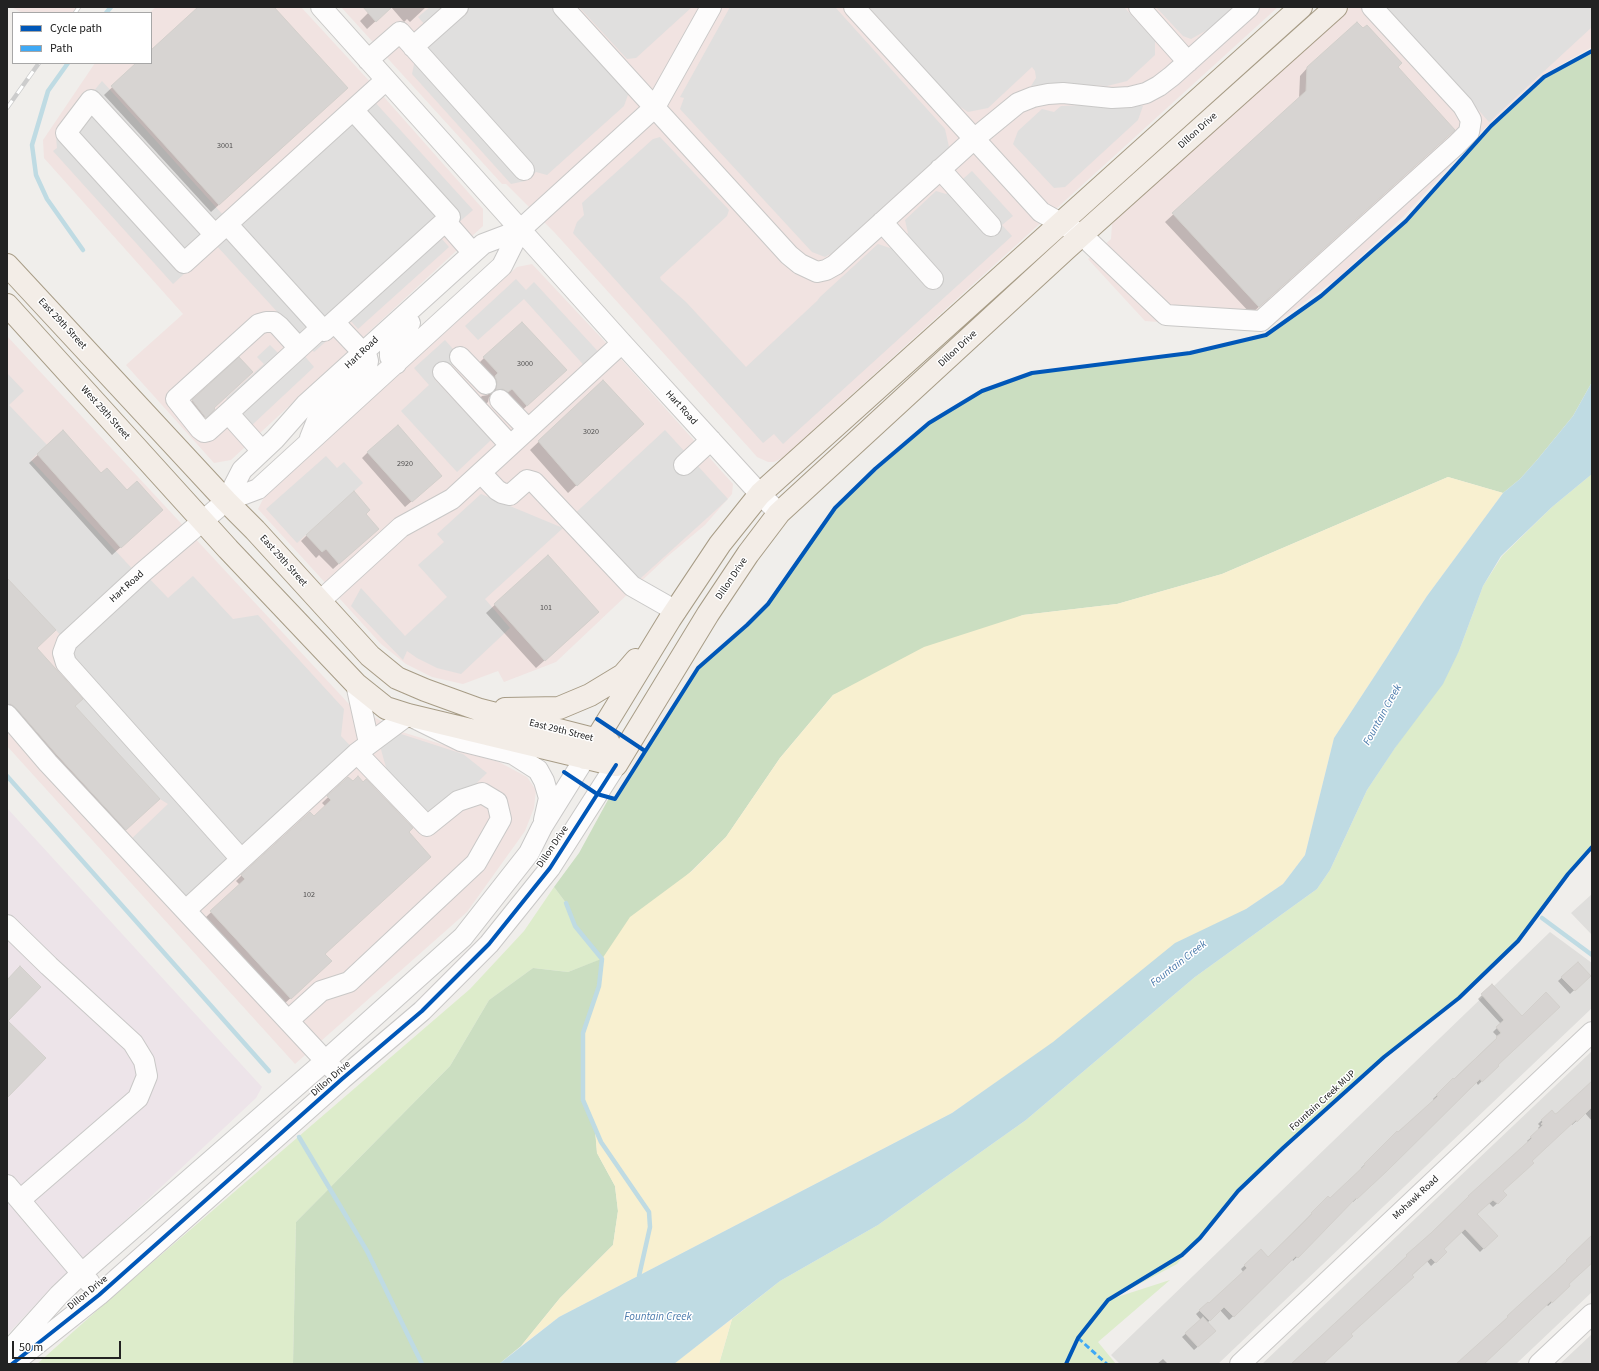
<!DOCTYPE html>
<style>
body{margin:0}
#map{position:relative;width:1599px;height:1371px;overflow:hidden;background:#f0eeeb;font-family:"Source Sans 3",sans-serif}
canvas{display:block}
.frame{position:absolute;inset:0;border:8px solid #222;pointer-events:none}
.legend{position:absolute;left:12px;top:12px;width:140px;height:52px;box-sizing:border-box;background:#fff;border:1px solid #a7a7a7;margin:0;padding:5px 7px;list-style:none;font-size:12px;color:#222}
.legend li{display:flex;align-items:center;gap:8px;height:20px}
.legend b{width:20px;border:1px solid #a7a7a7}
.scale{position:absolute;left:12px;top:1341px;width:109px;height:18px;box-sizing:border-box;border:2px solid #222;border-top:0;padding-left:5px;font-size:12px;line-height:14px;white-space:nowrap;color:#222;-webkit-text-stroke:3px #fff;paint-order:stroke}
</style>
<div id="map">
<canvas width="1599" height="1371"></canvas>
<div class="frame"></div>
<ul class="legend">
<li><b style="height:5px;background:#0057b8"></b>Cycle path</li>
<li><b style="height:5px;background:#3fa9f5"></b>Path</li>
</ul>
<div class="scale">50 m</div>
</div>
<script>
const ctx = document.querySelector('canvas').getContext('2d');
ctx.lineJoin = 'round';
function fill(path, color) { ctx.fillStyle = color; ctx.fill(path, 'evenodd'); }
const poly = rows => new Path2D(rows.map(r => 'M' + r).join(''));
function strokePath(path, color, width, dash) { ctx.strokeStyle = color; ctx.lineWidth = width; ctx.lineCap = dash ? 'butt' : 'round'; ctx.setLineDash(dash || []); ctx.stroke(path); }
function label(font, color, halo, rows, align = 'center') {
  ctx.font = font + ' "Source Sans 3",sans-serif'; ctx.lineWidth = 3; ctx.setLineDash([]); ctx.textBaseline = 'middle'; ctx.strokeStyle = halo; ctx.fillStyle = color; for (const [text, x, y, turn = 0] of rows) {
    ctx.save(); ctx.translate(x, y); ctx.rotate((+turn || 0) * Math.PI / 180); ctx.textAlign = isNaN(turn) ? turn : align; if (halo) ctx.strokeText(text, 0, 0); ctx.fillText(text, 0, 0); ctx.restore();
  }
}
const residential = poly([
 [1592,894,1592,935,1571,913],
 [1550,932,1592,963,1592,1008,1218,1364,1120,1364,1111,1355],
 [1592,1051,1592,1292,1516,1364,1262,1364],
 [1592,1334,1592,1364,1560,1364]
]);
const commercial = poly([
 [11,7,79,7,75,13,23,13],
 [156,7,301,7,384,97,483,209,483,226,231,460,214,463,126,365,183,314,44,158,43,140,95,63,151,63,151,13,149,13],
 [341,7,1278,7,782,458,774,462,768,462,757,457,750,449,555,233,506,184,502,184],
 [1350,7,1592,7,1592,47,1550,71,1528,88,1484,129,1404,216,1339,277,1280,320,1263,330,1145,321,1088,259,1111,239,1112,224],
 [532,264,622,360,716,465,733,484,732,494,705,525,668,556,556,662,504,682,498,671,463,684,432,677,406,664,381,644,258,509,265,495,517,267],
 [7,336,349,704,402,732,499,762,527,777,536,790,534,808,525,831,467,912,295,1064,7,746]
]);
const industrial = poly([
 [7,808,262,1087,256,1098,128,1218,55,1284,7,1335]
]);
const grass = poly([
 [1592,474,1592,847,1568,874,1518,941,1459,998,1384,1057,1238,1191,1177,1264,1111,1299,1170,1280,1098,1342,1116,1364,719,1364,732,1319,780,1281,878,1225,1026,1120,1195,977,1317,889,1330,870,1367,790,1459,651,1483,586,1502,556,1552,507],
 [554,887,566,903,575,926,602,959,568,972,533,968,489,1000,450,1066,296,1222,293,1364,37,1364,111,1298,470,989,524,931]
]);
const forest = poly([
 [1592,51,1592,382,1573,416,1537,460,1520,479,1503,493,1448,477,1222,574,1117,604,1023,615,833,695,780,758,726,837,602,959,599,986,583,1033,583,1100,595,1129,597,1153,615,1186,618,1211,613,1245,560,1298,521,1346,499,1364,293,1364,296,1222,450,1066,489,1000,533,968,568,972,601,959,575,926,566,903,554,887,579,853,609,798,615,799,698,668,747,625,768,604,835,508,929,423,982,391,1032,373,1190,353,1266,335,1322,296,1406,221,1491,126,1544,77]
]);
const sand = poly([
 [1448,477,1503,493,1427,596,1334,738,1305,855,1283,884,1246,909,952,1113,559,1317,521,1346,560,1298,613,1245,618,1211,615,1186,597,1153,595,1129,583,1100,583,1033,599,986,602,959,630,917,692,871,726,837,780,758,833,695,924,647,1023,615,1117,604,1222,574],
 [732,1319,719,1364,673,1364]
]);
const parking = poly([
 [430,7,551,7,629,92,624,106,547,175,536,172,525,181,511,184,412,74,415,59,438,39,418,17],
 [579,7,692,7,636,58,627,59],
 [730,7,835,7,945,129,949,147,832,253,825,257,812,252,680,109,684,98,680,97],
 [869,7,1124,7,1155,41,1155,55,1127,81,1107,86,1057,83,1031,86,1036,78,1035,71,1032,67,988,108,968,112,956,104],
 [1156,7,1233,7,1209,29,1191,39,1183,36],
 [1372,7,1592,7,1592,27,1489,122,1474,105,1466,112],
 [102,81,223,215,245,194,247,195,363,89,473,210,441,238,449,247,358,329,350,320,314,352,216,245,173,284,53,151,57,148,56,137],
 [1083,105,1143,106,1138,120,1065,187,1054,188,1013,144,1018,131,1042,109,1054,112,1061,106],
 [660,137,729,210,727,216,660,277,661,280,686,302,746,367,817,301,820,297,878,244,890,248,908,233,905,220,936,191,946,194,972,171,1013,216,1002,225,1012,236,783,444,774,434,763,443,573,233,577,222,584,215,582,203,653,139],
 [516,279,526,290,534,282,604,358,589,371,524,299,478,340,465,326],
 [445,340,460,357,435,380,491,440,457,472,401,411,429,385,414,368],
 [270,345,278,353,302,353,314,367,252,425,226,398,264,364,257,357],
 [7,373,24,391,9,405,47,445,31,460,139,576,143,572,168,598,193,576,233,619,258,615,344,709,341,736,357,753,186,910,125,845,168,804,160,799,75,706,92,691,67,642,7,578],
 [665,430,728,499,632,586,569,519],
 [326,456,337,468,344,462,363,483,297,543,266,509],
 [481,494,563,528,485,599,510,628,461,674,437,668,417,658,407,651,403,660,351,606,361,588,405,636,447,597,418,565,444,542,437,534],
 [398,733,463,754,487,773,458,801,427,826,392,789,380,746]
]);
const water = poly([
 [1592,382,1592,474,1552,507,1501,556,1483,586,1459,651,1443,684,1395,748,1367,790,1330,870,1317,889,1195,977,1026,1120,878,1225,780,1281,674,1364,499,1364,559,1317,952,1113,1053,1042,1175,943,1246,909,1283,884,1305,855,1334,738,1427,596,1503,493,1520,479,1537,460,1573,416]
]);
const shadow = poly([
 [195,7,273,7,338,96,211,212,104,95,138,63,151,63,151,51,197,9],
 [374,7,426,7,410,22,407,19,404,22,391,7,367,29,360,21],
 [1308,67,1397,67,1445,138,1251,314,1165,222,1299,99,1300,76],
 [484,358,557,378,518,414,494,397,489,397,488,402,480,409,475,403,482,396,488,395,489,390,476,366],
 [239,359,213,408,199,423,186,407],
 [603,381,634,432,568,493,530,450],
 [63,432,101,474,153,518,112,555,29,463],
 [368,452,435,481,405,507,362,458],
 [364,514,371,535,333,569,319,555,316,558,301,541,307,535],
 [548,556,590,620,536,668,486,613],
 [7,579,36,648,74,707,150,807,117,837,7,715],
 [348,778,408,833,324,954,325,967,284,1004,205,918,240,885,236,881,242,875,326,807,322,803],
 [1578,963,1589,976,1570,994,1558,981],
 [1492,985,1522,1018,1496,1065,1497,1066,1478,1085,1476,1082,1381,1175,1353,1202,1352,1201,1293,1261,1292,1259,1229,1320,1220,1310,1207,1323,1211,1335,1194,1350,1182,1337,1201,1320,1196,1314,1208,1303,1209,1305,1244,1273,1241,1269,1261,1250,1268,1258,1328,1197,1330,1199,1362,1169,1361,1168,1397,1133,1434,1101,1433,1099,1498,1037,1493,1032,1501,1024,1478,999],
 [1592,1082,1592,1121,1585,1113,1572,1125,1571,1123,1531,1161,1502,1191,1502,1199,1493,1207,1489,1203,1476,1214,1496,1236,1480,1252,1461,1232,1443,1249,1446,1252,1431,1266,1427,1261,1319,1364,1292,1364,1528,1142,1527,1141,1540,1130,1538,1128,1540,1126,1538,1124,1542,1120,1557,1114],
 [1592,1237,1592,1262,1567,1285,1565,1290,1548,1306,1546,1304,1485,1362,1485,1364,1459,1364],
 [1163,1359,1168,1364,1157,1364]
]);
const stream = poly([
 [106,13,111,7],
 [68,63,48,91,32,145,36,175,47,199,83,250],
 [7,776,269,1071],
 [566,903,575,926,602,959,599,986,583,1033,583,1100,601,1142,649,1212,650,1227,639,1276],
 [1542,918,1592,955],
 [299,1137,367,1251,422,1364]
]);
const building = poly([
 [198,7,274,7,348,88,219,205,111,86,136,63,151,63,151,50,198,7],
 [363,7,392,7,376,22,363,7],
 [1357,22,1363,28,1367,25,1402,63,1398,67,1455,130,1259,307,1172,213,1306,91,1307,67,1357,22],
 [522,322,567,370,527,406,512,389,508,392,503,389,496,390,497,382,495,376,498,373,483,357,522,322],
 [239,357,253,372,214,408,215,409,206,418,192,400,239,357],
 [603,380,644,424,577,486,538,441,603,380],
 [398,425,442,476,412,502,367,452,398,425],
 [63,430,101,473,107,468,127,490,137,481,163,510,121,548,37,454,63,430],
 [354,491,370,510,366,514,379,529,339,564,326,549,322,552,306,535,354,491],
 [548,555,599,612,545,661,494,604,548,555],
 [7,578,56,630,37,648,83,699,75,706,160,799,126,830,57,755,16,708,11,704,7,704,7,578],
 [358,776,363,782,366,779,413,828,409,832,431,857,325,954,332,961,291,999,210,911,245,879,241,875,310,812,314,816,331,800,327,796,348,777,353,781,358,776],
 [1578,962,1591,976,1575,991,1561,977,1578,962],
 [20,966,41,987,8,1021,46,1058,7,1098,7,980,20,966],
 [1492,984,1522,1016,1546,992,1560,1007,1498,1065,1499,1066,1482,1082,1480,1079,1386,1172,1357,1199,1356,1198,1298,1258,1296,1256,1234,1317,1224,1307,1210,1321,1199,1310,1208,1302,1209,1303,1247,1268,1244,1265,1261,1249,1268,1257,1312,1214,1311,1213,1328,1196,1330,1198,1365,1165,1364,1164,1397,1131,1398,1132,1438,1096,1436,1095,1453,1078,1454,1079,1497,1038,1496,1037,1501,1033,1496,1027,1504,1020,1481,994,1492,984],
 [1592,1081,1592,1107,1577,1122,1576,1120,1532,1161,1534,1163,1503,1191,1507,1195,1498,1204,1493,1200,1477,1214,1498,1236,1484,1249,1465,1229,1444,1249,1447,1252,1436,1263,1431,1258,1412,1275,1414,1277,1351,1334,1353,1336,1323,1364,1291,1364,1407,1256,1406,1255,1431,1233,1469,1196,1468,1196,1532,1138,1530,1137,1543,1125,1541,1124,1543,1122,1541,1120,1552,1110,1555,1114,1557,1113,1592,1081],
 [1592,1235,1592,1263,1569,1284,1570,1286,1552,1303,1551,1301,1484,1364,1456,1364,1508,1317,1507,1316,1567,1261,1566,1260,1592,1235],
 [1203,1317,1216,1331,1198,1347,1185,1333,1203,1317]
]);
const minor = poly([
 [321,7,622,343,760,494,779,513],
 [563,7,789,255,800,264,817,272,826,270,835,265,974,139,1018,103,1033,97,1048,94,1063,93,1112,98,1130,97,1146,93,1159,86,1172,76,1249,7],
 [854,7,1041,212,1082,235,1166,315,1261,321,1456,145,1469,132,1471,120,1463,106,1372,7],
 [1139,7,1188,62],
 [413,47,458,7],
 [368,60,400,32,524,170],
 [940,169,991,226],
 [445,221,473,253],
 [882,222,933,279],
 [227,224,324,331,450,217,353,110],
 [215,235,91,100,66,133,184,263,386,80],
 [299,348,279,326,274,322,266,322,259,324,176,399,200,429,204,432,208,431,228,413,321,328],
 [460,357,486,384],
 [396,364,390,357,390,348,410,323],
 [443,372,510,445],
 [500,400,528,429],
 [228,413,262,451],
 [310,438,320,413,360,377,367,366,368,361,367,357,334,322],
 [684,465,711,440],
 [481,473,497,490,502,493,510,495,527,480,534,482,632,586,676,611],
 [226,501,242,470,275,439,305,405,483,244,520,230],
 [320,601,401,527,452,499,622,343],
 [356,684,369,743],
 [7,715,48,763,334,1070],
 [241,859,66,663,63,653,67,642,143,572,226,501,258,489,502,266,520,230,655,107,711,7],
 [186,910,357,753,408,715,461,741,513,754,538,770,544,781,549,798,544,820],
 [7,925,49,966,133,1043,144,1061,147,1076,138,1098,20,1200],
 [289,1020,321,991,349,982,476,863,501,819,497,802,482,793,458,801,427,826,357,753],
 [7,1185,90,1283],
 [7,1353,59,1295,82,1273,316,1069,463,937,529,853,542,827,585,758],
 [12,1364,99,1295,342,1079,422,1011,489,944,550,868,616,765],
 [1240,1364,1592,1032],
 [1539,1364,1592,1314]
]);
const major = poly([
 [7,265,226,501,255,530,370,656,397,678,425,690,480,710,609,743],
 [7,305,228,549,356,684,386,708,408,715,616,765,708,614,748,554,779,513,1066,249,1336,7],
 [505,709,559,708,590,695,623,675,636,660],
 [585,758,670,619,720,544,760,494,1301,7]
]);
const rail = poly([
 [75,13,79,7],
 [7,108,39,63]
]);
const quiet = poly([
 [1078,1338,1107,1364]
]);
const cycleway = poly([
 [597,719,645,751],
 [564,772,597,794,615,799,698,668,747,625,768,604,835,508,875,469,929,423,982,391,1032,373,1190,353,1266,335,1321,296,1406,221,1491,126,1544,77,1592,51],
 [12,1364,99,1295,342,1079,422,1011,489,944,550,868,616,765],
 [1066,1364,1078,1338,1108,1300,1182,1255,1200,1238,1238,1191,1283,1148,1384,1057,1459,998,1518,941,1568,874,1592,847]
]);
const numberNames = [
 ["3001",225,146],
 ["3000",525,364],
 ["3020",591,432],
 ["2920",405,464],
 ["101",546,608],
 ["102",309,895]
];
const streetNames = [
 ["Dillon Drive",1198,131,-42],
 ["East 29th Street",62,324,47],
 ["Dillon Drive",958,349,-43],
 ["Hart Road",362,353,-43],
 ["Hart Road",681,408,48],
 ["West 29th Street",105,413,48],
 ["East 29th Street",283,561,48],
 ["Dillon Drive",732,579,-56],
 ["Hart Road",127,587,-42],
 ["East 29th Street",561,731,14],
 ["Dillon Drive",553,847,-56],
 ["Dillon Drive",331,1079,-41],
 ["Fountain Creek MUP",1323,1101,-42],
 ["Mohawk Road",1416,1198,-43],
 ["Dillon Drive",88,1293,-39]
];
const waterNames = [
 ["Fountain Creek",1383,715,-61],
 ["Fountain Creek",1179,964,-38],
 ["Fountain Creek",658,1318]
];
fill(residential, '#dfdedc');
fill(commercial, '#f1e3e1');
fill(industrial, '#ede4e9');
fill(grass, '#ddeccb');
fill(forest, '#cbdec1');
fill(sand, '#f8f0d0');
fill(parking, '#e0dfde');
fill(water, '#bfdbe3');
fill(shadow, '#0003');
strokePath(stream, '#bfdbe3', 4.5);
fill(building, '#d7d4d2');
strokePath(building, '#d3d0cc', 1);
strokePath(minor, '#c9c8c7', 22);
strokePath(major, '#a79c86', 24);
strokePath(minor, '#fdfcfc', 20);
strokePath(major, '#f3ede7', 22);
strokePath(rail, '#ccc', 4.5);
strokePath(rail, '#fff', 3, [9]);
strokePath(quiet, '#3fa9f5', 3, [6, 3]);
strokePath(cycleway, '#0057b8', 4);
label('8px', '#4f4e4e', null, numberNames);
label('10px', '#222', '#fff', streetNames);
label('italic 11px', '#4a7aab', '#fff', waterNames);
</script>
